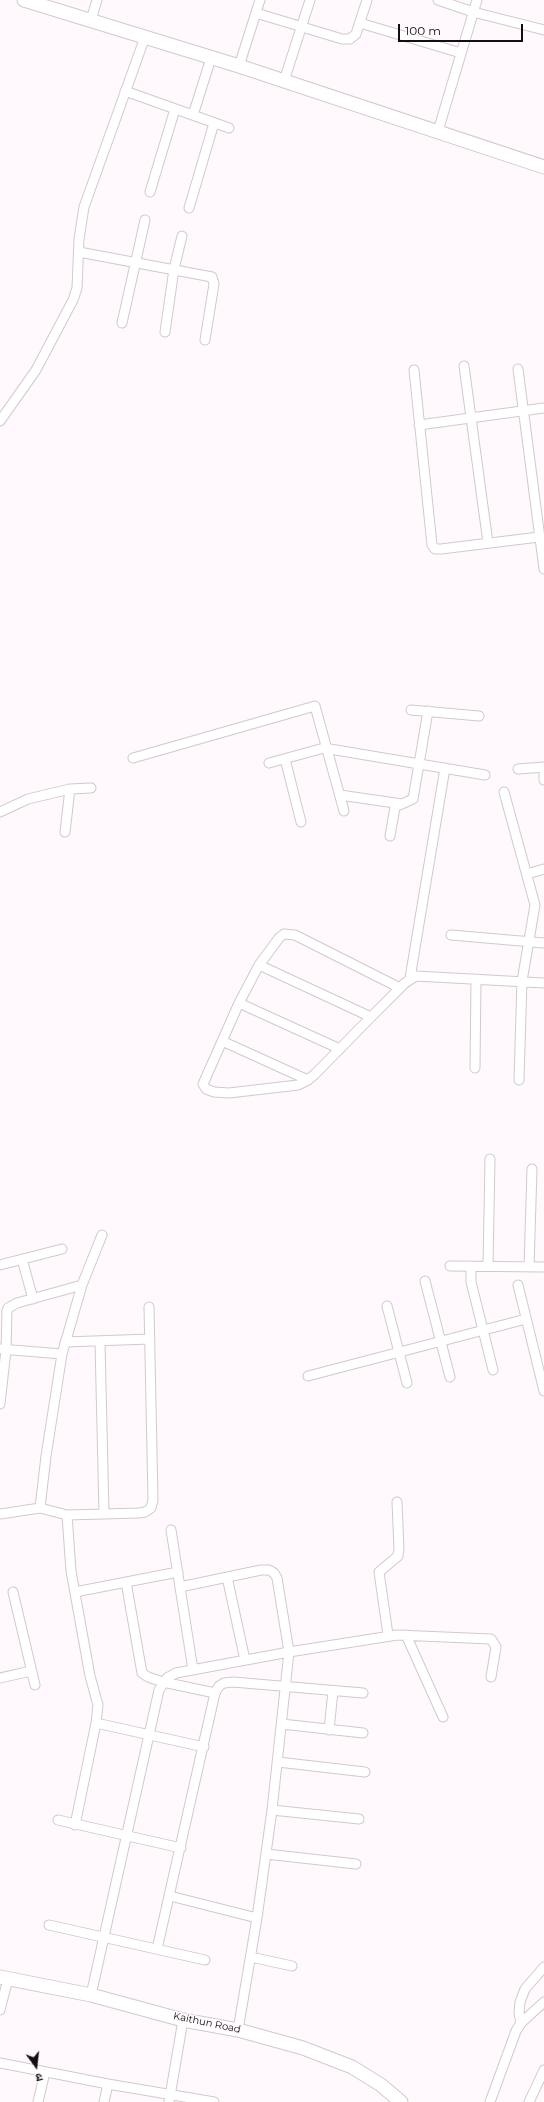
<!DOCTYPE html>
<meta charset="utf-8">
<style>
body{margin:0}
#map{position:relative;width:544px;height:2102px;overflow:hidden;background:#fff9fd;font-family:Montserrat,"Noto Sans Devanagari",sans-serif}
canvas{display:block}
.north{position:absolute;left:16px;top:2046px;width:40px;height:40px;-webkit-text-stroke:3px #fff9fd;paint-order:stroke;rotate:165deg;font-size:11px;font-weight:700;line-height:16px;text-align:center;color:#110f11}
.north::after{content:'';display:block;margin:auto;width:14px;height:18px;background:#110f11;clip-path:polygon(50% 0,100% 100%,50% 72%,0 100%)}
.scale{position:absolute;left:398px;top:24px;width:125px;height:18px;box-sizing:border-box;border:2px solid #110f11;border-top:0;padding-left:5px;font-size:12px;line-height:14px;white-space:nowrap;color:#110f11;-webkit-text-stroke:3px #fff9fd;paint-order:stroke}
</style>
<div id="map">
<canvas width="544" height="2102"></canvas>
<div class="north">उ</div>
<div class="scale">100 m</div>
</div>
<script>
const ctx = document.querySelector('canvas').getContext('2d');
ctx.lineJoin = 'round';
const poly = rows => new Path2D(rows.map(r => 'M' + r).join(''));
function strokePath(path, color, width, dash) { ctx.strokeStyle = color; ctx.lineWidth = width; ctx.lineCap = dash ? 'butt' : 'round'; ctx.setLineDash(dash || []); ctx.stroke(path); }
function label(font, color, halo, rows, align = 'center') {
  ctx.font = font + ' Montserrat,sans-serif'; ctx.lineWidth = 3; ctx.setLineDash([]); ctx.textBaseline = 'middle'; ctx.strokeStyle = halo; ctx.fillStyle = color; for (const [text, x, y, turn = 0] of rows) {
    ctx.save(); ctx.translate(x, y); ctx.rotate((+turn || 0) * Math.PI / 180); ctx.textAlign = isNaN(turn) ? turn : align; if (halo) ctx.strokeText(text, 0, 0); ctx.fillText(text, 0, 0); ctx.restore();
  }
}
const street = poly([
 [438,0,473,12,544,30],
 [256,13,342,39,350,39,356,34,367,0],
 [91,20,97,0],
 [360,23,461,53],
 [239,66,260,0],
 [284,81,310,0],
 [125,91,229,128],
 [193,115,211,58],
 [438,131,477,0],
 [150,192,175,109],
 [189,208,214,123],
 [79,252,212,277,214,284,205,340],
 [122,323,145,220],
 [165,332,174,269,182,236],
 [464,366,488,543],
 [518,369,544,569],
 [414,370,432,545,435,549,441,549,539,537],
 [0,421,36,370,73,300,77,288,79,239,84,207,145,37],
 [419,425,544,408],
 [411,710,479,716],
 [133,758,315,706,344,811],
 [285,759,301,822],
 [269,763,324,748,485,775],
 [518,769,544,767],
 [544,770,544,780],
 [504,792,535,905,522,981,519,1080],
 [340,795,402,804],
 [0,812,28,799,70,789,91,788],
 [65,832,70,789],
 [390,836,395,807,413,799,428,711],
 [527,874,544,869],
 [451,935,544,943],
 [259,965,371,1017],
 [410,978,445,768],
 [400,988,295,935,284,934,279,938,259,965,239,1003,203,1084,206,1089,214,1092,229,1093,298,1085,308,1080,315,1074,371,1017,405,983,416,976,544,983],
 [239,1003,340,1049],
 [222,1041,308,1080],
 [475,1068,476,979],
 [22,1259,33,1299],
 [0,1265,62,1249],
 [450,1266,544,1267],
 [471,1266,471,1282,493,1370],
 [488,1266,490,1159],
 [529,1267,532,1169],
 [425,1281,450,1377],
 [518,1285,544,1391],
 [387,1306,407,1383],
 [65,1342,150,1339],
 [100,1342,104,1514],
 [0,1349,62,1354],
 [308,1376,526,1319],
 [0,1404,6,1350,7,1311,8,1308,17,1303,82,1285],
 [40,1508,46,1456,62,1354,82,1285,102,1235],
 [0,1514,40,1508,67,1515,139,1513,145,1512,151,1508,153,1500,149,1307],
 [67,1515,71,1571,90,1676,98,1705,96,1723,75,1825],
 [171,1530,193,1670],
 [227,1577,245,1660],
 [126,1582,142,1673,148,1677,163,1682,215,1693],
 [180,1587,261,1570,269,1570,274,1573,277,1578,289,1652,272,1810,257,1918,238,2030],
 [13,1592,35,1685],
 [75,1592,178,1572],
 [388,1635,379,1572,398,1556,399,1549,397,1502],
 [406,1635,443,1717],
 [0,1678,31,1671],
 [96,1723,204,1747],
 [282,1724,363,1733],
 [329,1730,333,1691],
 [278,1762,365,1772],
 [272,1810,359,1819],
 [58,1820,181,1848],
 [266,1854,356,1864],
 [170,1896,257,1918],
 [49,1925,205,1960],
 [157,1949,215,1693,219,1686,224,1683,233,1682,363,1693],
 [251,1957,292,1966],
 [91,1995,159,1690,167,1678,176,1673,289,1652,397,1635,491,1639,496,1647,491,1677],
 [0,2010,8,1979],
 [521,2023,519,2013,520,2002,525,1989,544,1967],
 [0,2063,108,2084,214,2102],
 [38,2102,45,2072],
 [104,2102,108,2084],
 [169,2102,183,2020],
 [490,2102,516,2031,521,2023,544,2002],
 [529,2102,544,2070]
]);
const secondary = poly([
 [24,0,239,66,544,167],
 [0,1977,91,1995,183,2020,238,2030,303,2048,352,2067,381,2085,401,2102]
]);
const streetNames = [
 ["Kaithun Road",207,2023,12]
];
strokePath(street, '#d0cacf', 11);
strokePath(secondary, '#d0cacf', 15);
strokePath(street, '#fff', 9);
strokePath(secondary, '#fff', 13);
label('10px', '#110f11', '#fff9fd', streetNames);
</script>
